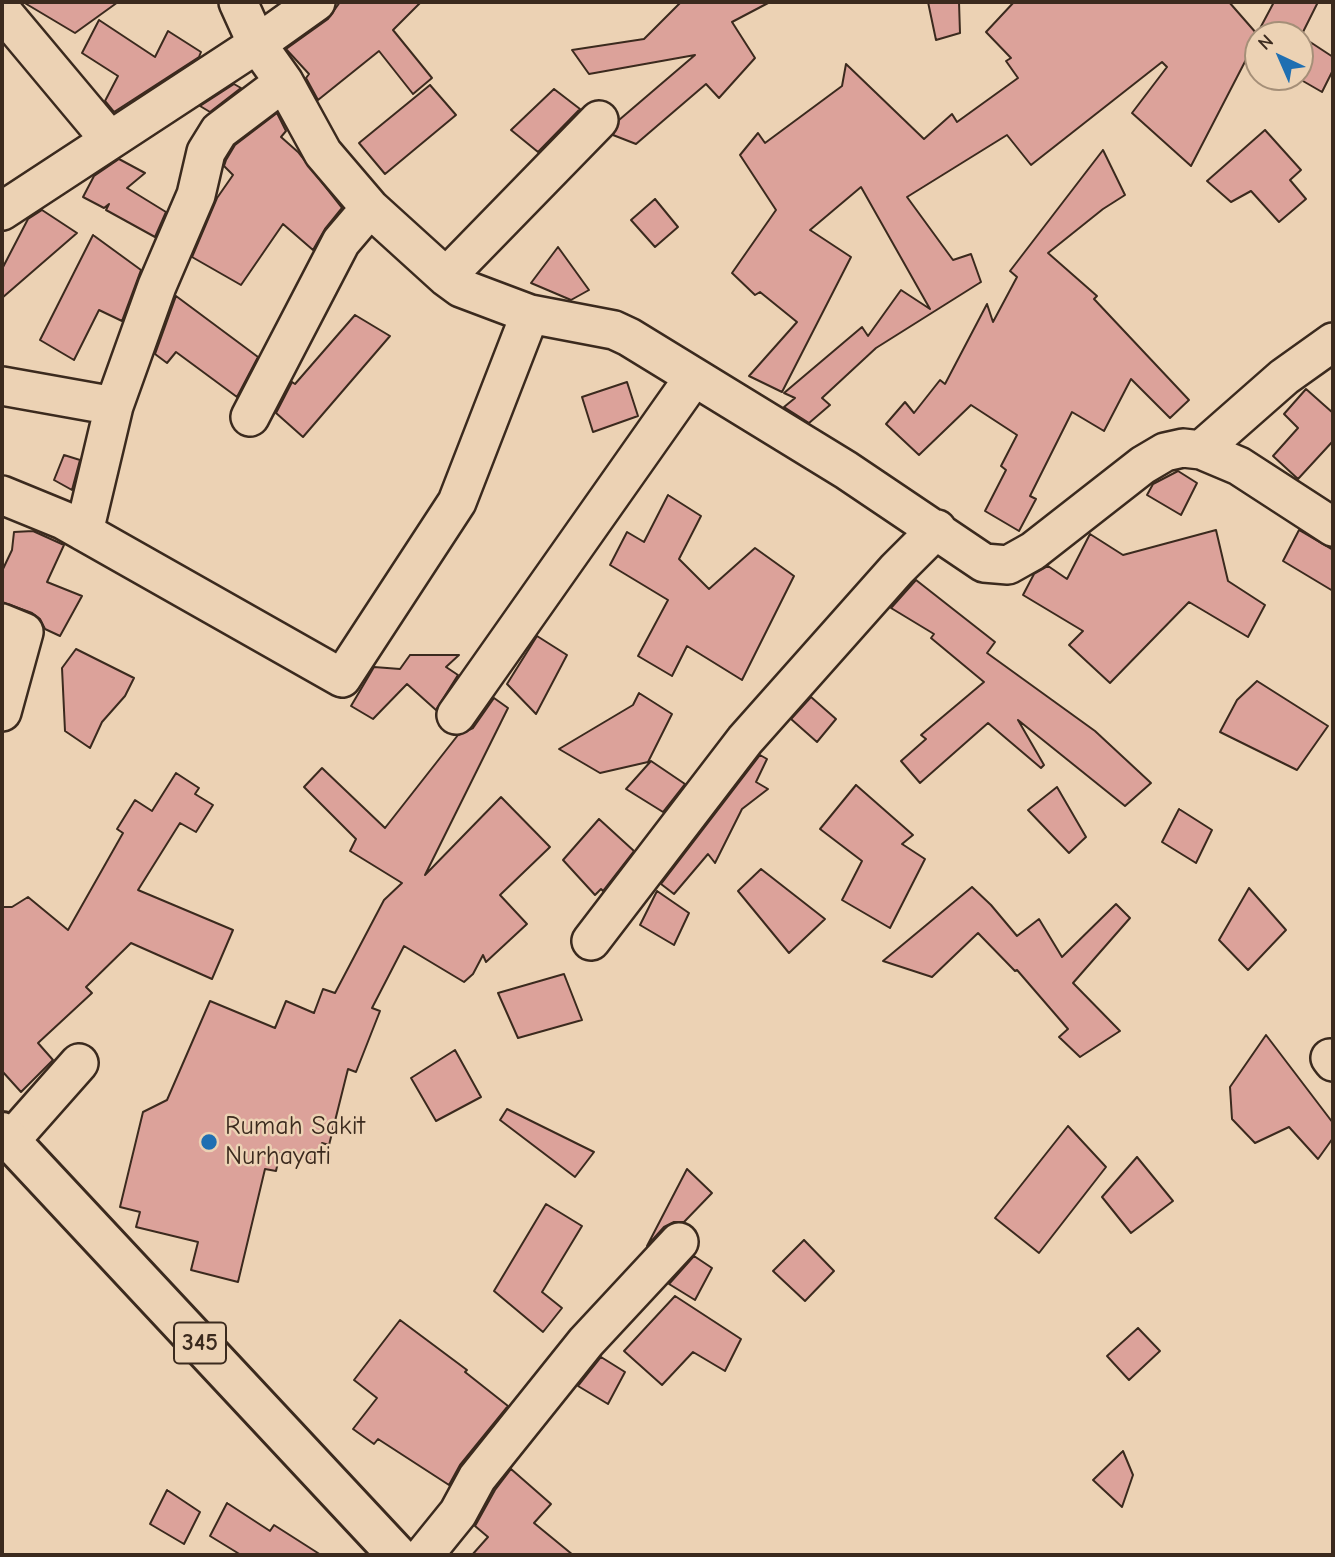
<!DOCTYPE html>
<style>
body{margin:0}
#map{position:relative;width:1335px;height:1557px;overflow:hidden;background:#ecd2b4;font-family:"Comic Neue",sans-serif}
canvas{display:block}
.frame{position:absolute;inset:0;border:4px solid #3b2a1e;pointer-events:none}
.north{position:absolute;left:1244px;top:21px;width:70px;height:70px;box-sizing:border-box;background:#ecd2b4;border:2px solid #a58f78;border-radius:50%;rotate:316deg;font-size:19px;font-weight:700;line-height:28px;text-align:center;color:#3b2a1e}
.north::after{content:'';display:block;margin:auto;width:24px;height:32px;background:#1f6fb2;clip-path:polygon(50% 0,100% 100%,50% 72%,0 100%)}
</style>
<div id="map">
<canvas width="1335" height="1557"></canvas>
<div class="frame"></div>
<div class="north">N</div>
</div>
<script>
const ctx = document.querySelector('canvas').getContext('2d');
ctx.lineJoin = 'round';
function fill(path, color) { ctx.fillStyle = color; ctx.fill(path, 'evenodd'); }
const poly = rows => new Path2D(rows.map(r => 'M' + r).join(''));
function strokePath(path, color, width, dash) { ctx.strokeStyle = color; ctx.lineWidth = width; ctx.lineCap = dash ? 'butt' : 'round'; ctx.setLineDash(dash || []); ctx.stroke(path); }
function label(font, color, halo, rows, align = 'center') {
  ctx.font = font + ' "Comic Neue",sans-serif'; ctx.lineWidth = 5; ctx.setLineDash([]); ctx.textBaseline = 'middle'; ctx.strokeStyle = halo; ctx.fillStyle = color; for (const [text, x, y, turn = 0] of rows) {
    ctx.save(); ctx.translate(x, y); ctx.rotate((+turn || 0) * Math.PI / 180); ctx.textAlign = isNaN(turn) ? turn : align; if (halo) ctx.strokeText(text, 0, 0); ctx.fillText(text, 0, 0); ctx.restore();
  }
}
const building = poly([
 [23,2,118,2,75,33,23,2],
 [340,2,421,2,393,30,432,78,413,94,379,51,318,100,306,78,309,74,286,49,328,19,340,2],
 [681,2,770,2,732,22,755,58,719,98,706,84,636,144,613,135,619,120,695,55,589,74,572,50,644,39,681,2],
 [928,2,959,2,960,33,936,40,928,2],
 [1014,2,1229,2,1257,34,1274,2,1318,2,1301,36,1333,57,1333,70,1322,92,1296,77,1300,77,1300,35,1258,35,1258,54,1251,50,1191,166,1132,113,1167,67,1162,62,1031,165,1007,135,907,197,953,260,971,254,981,282,876,348,822,398,830,405,809,423,784,407,795,398,784,393,862,327,868,336,901,290,930,309,861,187,810,230,851,257,782,392,749,376,797,322,760,292,755,295,732,273,776,210,740,155,758,133,765,143,842,86,846,64,924,139,952,114,957,122,1018,78,1006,61,1011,58,986,32,1014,2],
 [99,20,155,57,168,31,201,52,199,57,114,112,105,101,118,76,82,53,99,20],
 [234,84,241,88,210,112,200,106,234,84],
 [430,85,456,115,385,174,359,143,430,85],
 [554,89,580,109,538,152,511,130,554,89],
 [277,113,286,131,281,137,298,152,342,208,325,229,313,250,283,224,241,285,192,257,217,198,233,175,224,166,226,160,235,145,277,113],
 [1265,130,1301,170,1290,180,1306,199,1279,222,1251,191,1231,202,1207,181,1265,130],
 [1103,150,1125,195,1103,209,1048,253,1097,296,1094,299,1189,400,1170,418,1131,379,1104,431,1072,412,1030,496,1036,499,1019,531,985,511,1006,470,1001,466,1017,435,971,405,919,455,886,424,905,402,914,413,940,380,945,384,987,304,993,322,1017,277,1010,271,1103,150],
 [119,159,145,173,127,188,166,212,155,237,106,210,109,204,104,208,83,197,94,176,119,159],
 [655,199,678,227,655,247,631,220,655,199],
 [42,210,77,233,2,298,2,269,28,219,42,210],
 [93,235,141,270,122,321,99,310,74,360,40,340,93,235],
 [558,247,589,290,571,300,531,283,558,247],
 [176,296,258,357,237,397,176,352,167,363,155,354,176,296],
 [355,315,390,336,303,437,276,413,292,382,295,384,355,315],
 [627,382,638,416,593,432,582,397,627,382],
 [1306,389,1333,413,1333,441,1298,479,1273,456,1298,428,1284,414,1306,389],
 [64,455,80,460,72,490,54,480,64,455],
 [1178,471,1197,483,1181,515,1147,495,1153,484,1178,471],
 [668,495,701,516,679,559,709,589,755,548,794,576,742,680,687,646,672,676,638,656,668,600,610,565,627,532,644,542,668,495],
 [1216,530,1228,581,1265,605,1248,637,1189,602,1110,683,1069,645,1083,631,1023,595,1034,574,1048,566,1067,579,1090,534,1123,555,1216,530],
 [1299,530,1333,550,1333,591,1283,561,1299,530],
 [33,531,64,545,47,582,82,596,60,636,45,629,40,619,32,613,2,602,2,571,12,550,14,532,33,531],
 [916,580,995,642,987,653,1095,731,1151,783,1125,806,1018,720,1044,765,1041,768,988,723,920,783,901,761,926,739,921,735,984,682,931,638,934,634,891,608,916,580],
 [537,636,567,655,536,714,507,684,537,636],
 [76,649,134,678,125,696,102,722,90,748,65,731,62,668,76,649],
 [410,655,459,655,446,667,458,675,436,710,407,684,373,719,351,706,374,667,400,669,410,655],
 [1257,681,1328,726,1297,770,1220,732,1237,700,1257,681],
 [639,693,672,714,648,762,600,773,559,749,633,705,639,693],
 [811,697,836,719,817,742,791,719,811,697],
 [494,698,508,708,425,875,501,797,550,847,500,895,527,924,486,962,483,955,473,974,464,982,404,946,372,1008,380,1011,356,1072,348,1069,329,1145,322,1143,317,1162,280,1153,276,1171,265,1169,238,1282,191,1270,198,1242,136,1227,140,1212,120,1207,143,1112,167,1100,210,1001,275,1028,286,1001,314,1013,323,989,335,993,384,900,402,883,350,851,356,839,304,787,322,768,385,828,458,735,473,728,494,698],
 [760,755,767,759,756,782,768,789,742,809,715,863,708,854,674,894,661,884,760,755],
 [651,761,685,784,663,812,626,789,651,761],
 [176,773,199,788,195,794,213,805,196,832,180,823,138,890,233,930,212,979,131,943,86,987,92,993,38,1043,53,1060,21,1092,2,1071,2,907,12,907,28,897,68,930,123,833,117,829,135,800,152,811,176,773],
 [856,785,913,835,902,844,925,859,890,928,842,900,862,861,820,829,856,785],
 [1057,787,1086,837,1069,853,1028,810,1057,787],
 [1179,809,1212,830,1196,863,1162,842,1179,809],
 [599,819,634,851,603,891,601,889,595,895,563,860,599,819],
 [761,869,825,919,789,953,738,891,761,869],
 [972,887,991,905,1017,936,1039,919,1062,957,1116,904,1130,918,1073,983,1120,1031,1080,1057,1059,1037,1068,1029,1017,970,1015,971,978,933,932,977,883,961,972,887],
 [1249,888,1286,930,1248,970,1219,940,1249,888],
 [657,891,689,913,674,945,640,925,657,891],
 [564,974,582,1020,518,1038,498,993,564,974],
 [1266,1035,1333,1123,1333,1138,1318,1159,1289,1127,1255,1143,1232,1119,1230,1087,1266,1035],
 [455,1050,481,1097,436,1121,411,1078,455,1050],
 [507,1109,594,1152,575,1177,500,1120,507,1109],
 [1068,1126,1106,1167,1039,1253,995,1218,1068,1126],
 [1137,1157,1173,1201,1131,1233,1102,1197,1137,1157],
 [687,1169,712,1193,684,1222,674,1222,664,1227,647,1246,687,1169],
 [546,1204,582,1226,542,1292,562,1308,543,1332,494,1291,546,1204],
 [804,1240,834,1271,805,1301,773,1271,804,1240],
 [694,1256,712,1268,695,1300,669,1284,694,1256],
 [675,1296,741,1339,725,1371,693,1352,662,1385,624,1351,675,1296],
 [400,1320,467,1370,465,1372,508,1406,460,1465,449,1485,378,1439,374,1444,353,1429,377,1398,354,1380,400,1320],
 [1138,1328,1160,1351,1129,1380,1107,1356,1138,1328],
 [601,1357,625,1372,608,1404,578,1386,601,1357],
 [1123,1451,1133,1475,1122,1507,1093,1480,1123,1451],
 [511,1469,551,1504,534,1523,573,1555,472,1555,488,1537,475,1526,495,1490,511,1469],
 [167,1490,200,1512,184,1544,150,1524,167,1490],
 [227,1503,270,1531,274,1525,321,1555,241,1555,210,1536,227,1503]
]);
const street = poly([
 [238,2,257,44,284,82,323,153,370,208,446,277,461,288,530,314,614,330,629,337,846,470,984,563,1008,565,1033,551,1143,465,1165,452,1183,448,1201,450,1239,466,1333,527],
 [2,11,110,140],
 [2,211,257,44,316,2],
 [446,277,599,120],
 [2,386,114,406],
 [250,417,341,242,370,208],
 [1201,450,1284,377,1333,342],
 [2,495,63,520,342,678,457,502,530,314],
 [84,532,114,406,157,286,196,195,206,152,219,131,284,82],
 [2,623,24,632,2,712],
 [456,715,694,377],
 [591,941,745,740,897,569,937,529],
 [1330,1058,1333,1062],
 [10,1141,79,1063],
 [424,1555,458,1513,477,1478,586,1342,679,1242]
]);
const primary = poly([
 [2,1132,397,1555]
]);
const markers = [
 [209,1142,9,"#1f6fb2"]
];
const shields = [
 [200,1343,52]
];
const shieldNames = [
 ["345",200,1343]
];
const poiNames = [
 ["Rumah Sakit",225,1127],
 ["Nurhayati",225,1157]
];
fill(building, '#dca29a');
strokePath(building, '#3b2a1e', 2);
strokePath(street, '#3b2a1e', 42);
strokePath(primary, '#3b2a1e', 44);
strokePath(street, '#ecd2b4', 37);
strokePath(primary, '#ecd2b4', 38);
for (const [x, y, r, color] of markers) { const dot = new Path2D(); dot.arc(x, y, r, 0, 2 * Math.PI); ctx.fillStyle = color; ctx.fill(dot); strokePath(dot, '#ecd2b4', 2.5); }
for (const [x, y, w] of shields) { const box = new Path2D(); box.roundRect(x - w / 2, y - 20.5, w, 41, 5); ctx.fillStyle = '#ecd2b4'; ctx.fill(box); strokePath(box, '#3b2a1e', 2); }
label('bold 24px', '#3b2a1e', null, shieldNames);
label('26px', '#3b2a1e', '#ecd2b4', poiNames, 'left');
</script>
